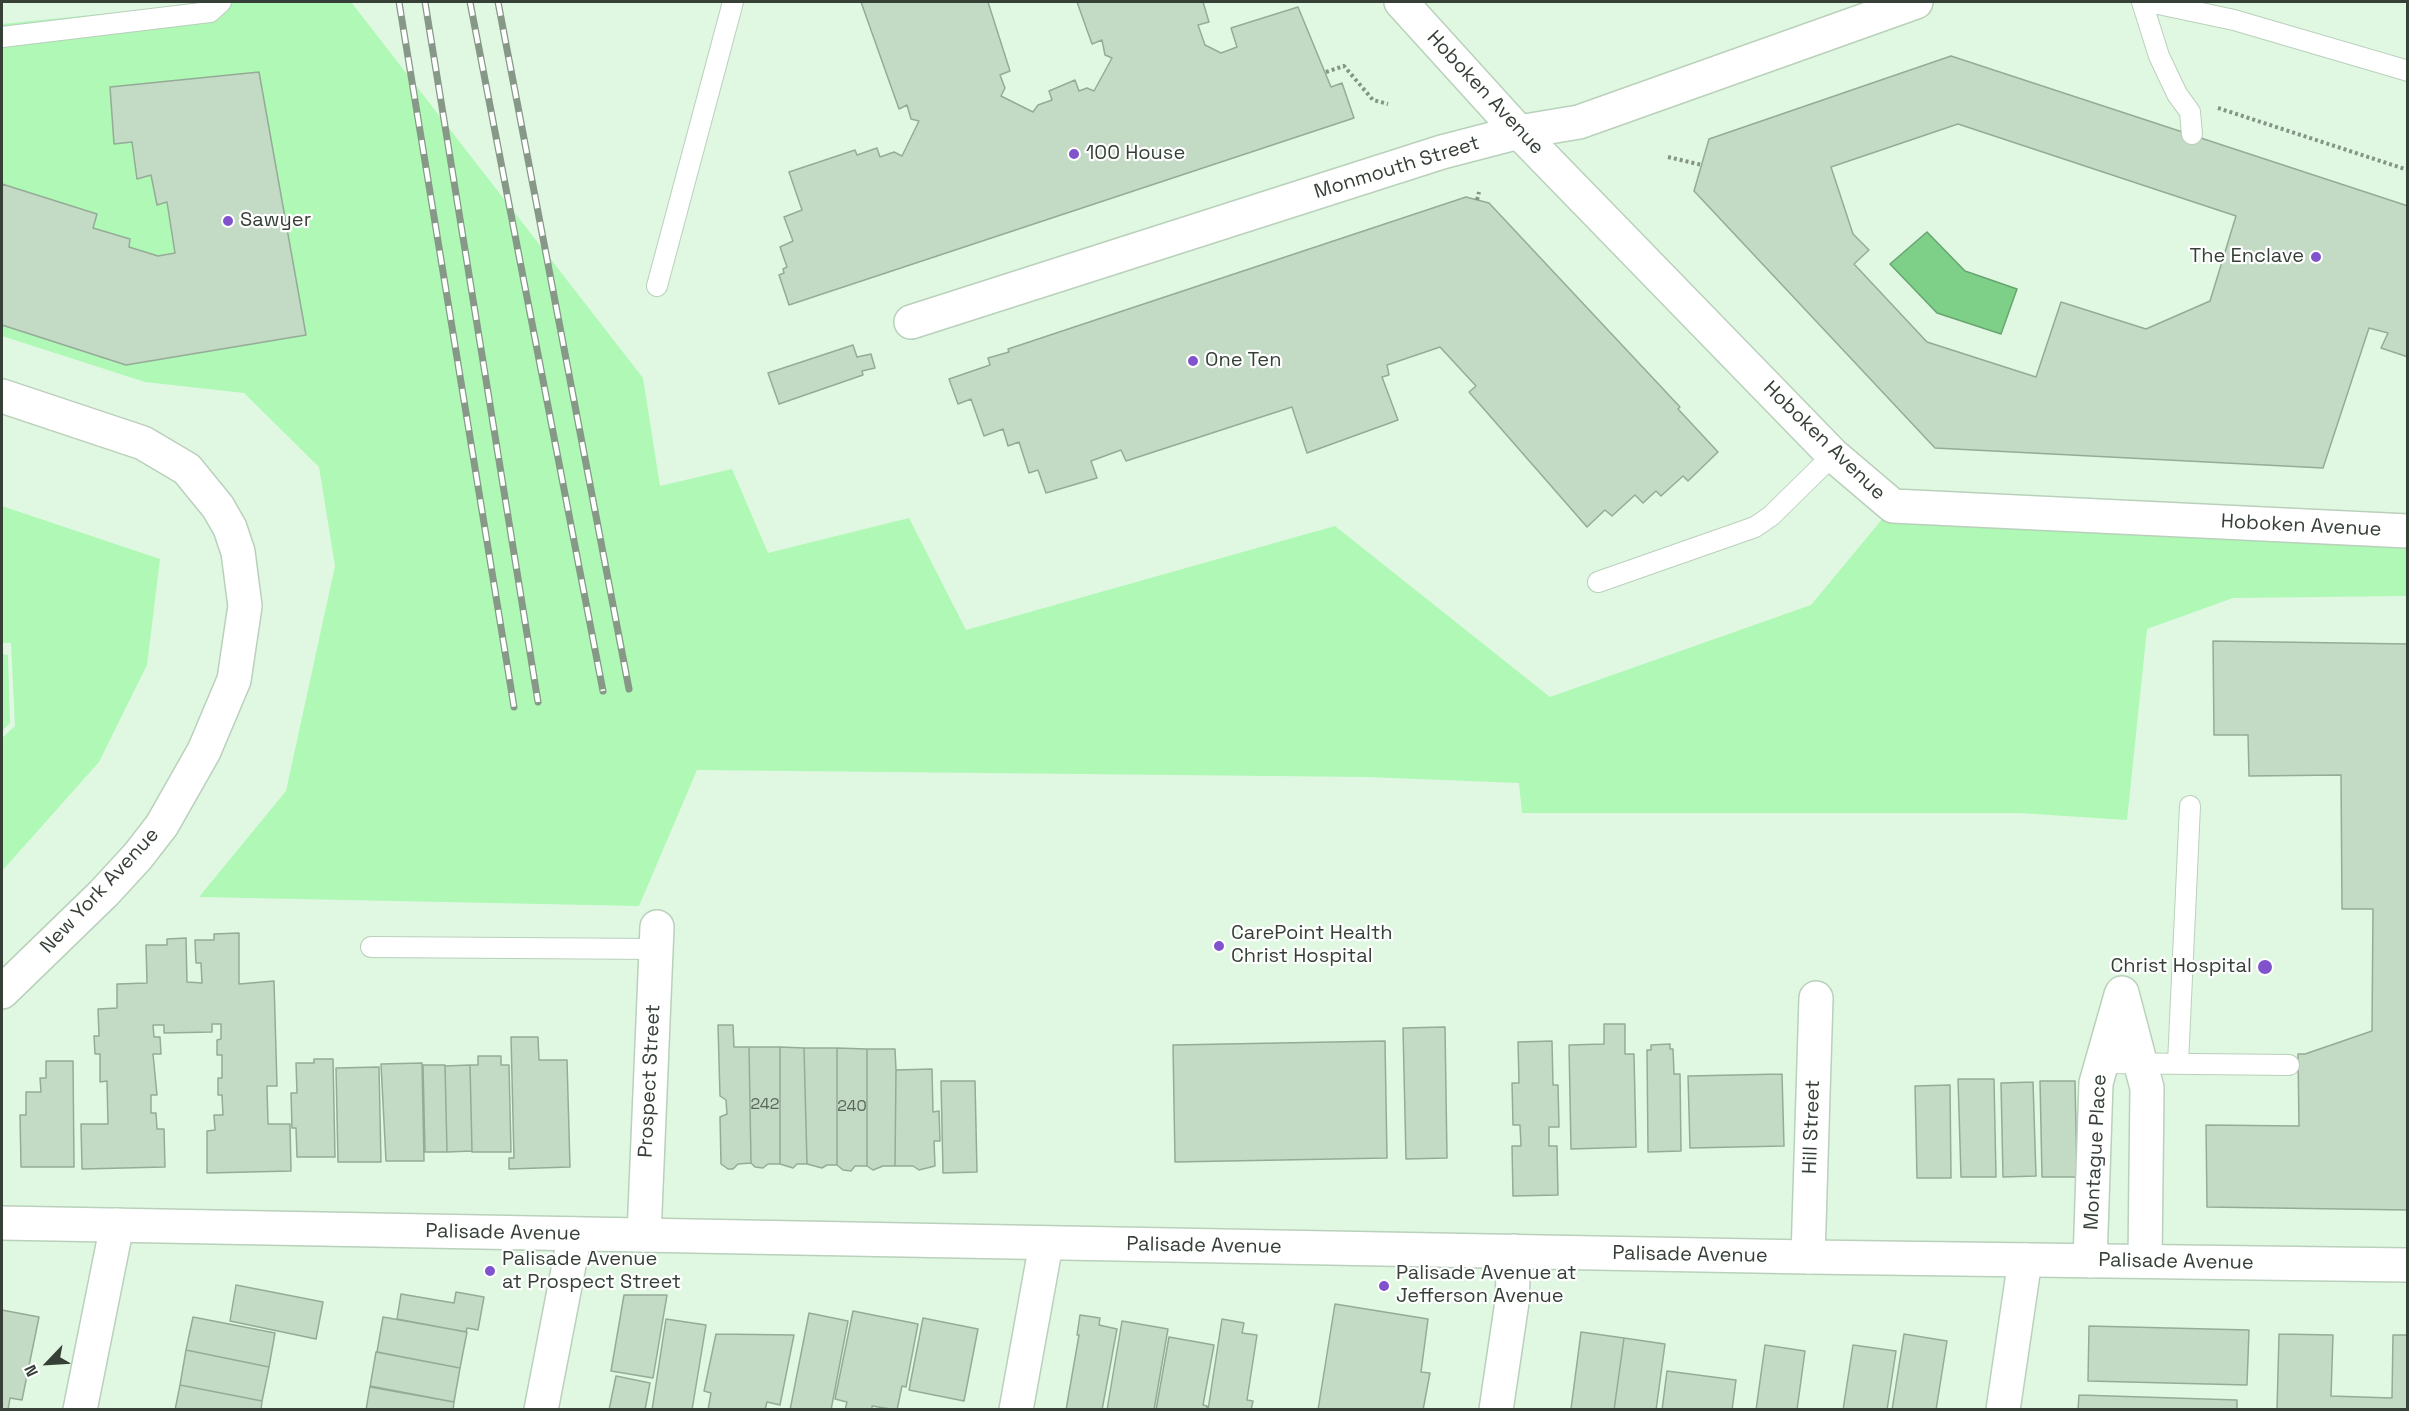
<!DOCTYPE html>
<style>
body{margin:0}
#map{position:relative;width:2409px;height:1411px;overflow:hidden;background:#e0f8e2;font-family:"Space Grotesk",sans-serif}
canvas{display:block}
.frame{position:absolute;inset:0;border:3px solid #364037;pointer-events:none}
.north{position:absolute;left:18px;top:1333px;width:60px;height:60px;-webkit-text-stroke:4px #fff;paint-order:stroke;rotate:245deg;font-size:16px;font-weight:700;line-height:24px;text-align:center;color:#364037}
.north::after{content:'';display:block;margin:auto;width:21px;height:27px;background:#364037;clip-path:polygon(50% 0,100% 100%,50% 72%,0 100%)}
</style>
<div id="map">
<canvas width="2409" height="1411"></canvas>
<div class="frame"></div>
<div class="north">N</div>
</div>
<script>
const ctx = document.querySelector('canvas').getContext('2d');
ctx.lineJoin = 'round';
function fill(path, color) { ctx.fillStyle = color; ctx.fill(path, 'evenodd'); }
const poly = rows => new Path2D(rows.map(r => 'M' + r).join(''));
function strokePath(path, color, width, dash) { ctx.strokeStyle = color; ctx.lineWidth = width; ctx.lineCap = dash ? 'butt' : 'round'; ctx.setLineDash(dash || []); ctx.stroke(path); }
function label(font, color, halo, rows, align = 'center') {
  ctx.font = font + ' "Space Grotesk",sans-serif'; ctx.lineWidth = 4.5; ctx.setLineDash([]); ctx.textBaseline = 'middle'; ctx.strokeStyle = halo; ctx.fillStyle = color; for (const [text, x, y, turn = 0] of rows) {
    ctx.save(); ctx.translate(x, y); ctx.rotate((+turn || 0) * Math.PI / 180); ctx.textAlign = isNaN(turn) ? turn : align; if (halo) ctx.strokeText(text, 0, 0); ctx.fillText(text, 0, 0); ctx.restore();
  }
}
const green = poly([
 [219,2,351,2,643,378,660,486,732,469,768,553,909,518,966,630,1335,526,1550,697,1811,605,1893,506,2407,533,2407,596,2233,598,2147,629,2127,820,2019,813,1522,813,1519,783,1366,777,697,770,639,906,199,897,286,791,335,566,319,467,244,393,145,382,2,336,2,24],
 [2,506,160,559,147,665,99,762,2,871,2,738,15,726,11,643,2,643],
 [2,654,8,655,10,723,2,731]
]);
const water = poly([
 [1927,232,1965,271,2017,289,2001,334,1937,313,1890,264,1927,232]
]);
const building = poly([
 [861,2,988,2,1010,71,1000,75,1005,88,1001,96,1033,112,1038,105,1052,100,1049,91,1075,80,1079,91,1087,88,1094,91,1112,58,1105,55,1102,40,1092,44,1077,2,1203,2,1209,22,1198,25,1205,45,1221,53,1237,47,1231,28,1298,7,1331,87,1342,83,1354,118,789,305,779,275,784,273,783,269,787,267,780,247,793,241,784,217,802,210,789,172,855,150,857,155,877,148,880,157,894,152,902,156,919,121,911,119,907,105,899,109,861,2],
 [1951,56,2408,206,2408,357,2381,348,2388,333,2369,328,2323,468,1935,448,1694,191,1709,139,1951,56],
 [1958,124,2236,216,2210,301,2146,329,2061,302,2036,377,1927,342,1854,264,1869,250,1853,234,1831,167,1958,124],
 [259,72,306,335,126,365,2,325,2,184,97,214,93,228,130,239,129,247,158,256,175,253,167,202,157,205,151,175,137,179,132,142,114,144,110,87,259,72],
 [1466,197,1489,203,1680,407,1678,409,1718,452,1688,481,1683,476,1661,496,1656,491,1643,503,1635,495,1612,516,1605,510,1587,527,1469,392,1476,386,1440,347,1387,365,1389,375,1382,377,1398,420,1307,453,1292,407,1126,461,1121,450,1091,461,1097,478,1046,493,1038,470,1029,473,1019,442,1008,446,1003,429,984,436,971,399,958,404,949,379,990,365,988,358,1009,352,1008,349,1466,197],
 [853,345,857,357,871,354,875,368,862,371,863,375,779,404,768,373,853,345],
 [2213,641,2408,644,2408,1210,2207,1207,2206,1125,2299,1126,2298,1054,2305,1054,2372,1031,2373,909,2342,909,2341,775,2249,776,2248,735,2214,735,2213,641],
 [239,933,239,984,274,981,277,1086,267,1086,268,1124,290,1124,291,1171,207,1173,207,1131,215,1130,214,1115,223,1115,222,1095,218,1095,218,1078,222,1078,222,1055,217,1055,217,1040,221,1039,221,1024,212,1024,212,1032,164,1033,164,1025,153,1025,154,1037,160,1037,161,1054,153,1054,157,1095,151,1095,151,1113,156,1113,157,1129,164,1129,165,1167,82,1169,81,1124,108,1124,107,1081,100,1082,100,1054,95,1054,94,1036,99,1036,98,1009,117,1008,117,984,147,983,146,945,167,945,167,939,186,938,187,982,202,983,201,963,196,963,195,940,214,940,214,934,239,933],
 [1604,1024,1625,1024,1625,1054,1634,1054,1636,1147,1571,1149,1569,1045,1604,1044,1604,1024],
 [718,1025,733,1025,734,1047,749,1047,751,1163,738,1164,733,1169,728,1169,721,1164,720,1117,727,1114,726,1100,720,1096,718,1025],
 [1445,1027,1447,1158,1406,1159,1403,1028,1445,1027],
 [511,1037,538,1037,539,1060,567,1060,570,1167,509,1169,509,1158,514,1158,511,1037],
 [1385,1041,1387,1158,1175,1162,1173,1045,1385,1041],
 [1552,1041,1553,1085,1558,1085,1559,1127,1549,1127,1549,1146,1557,1146,1558,1195,1513,1196,1512,1146,1521,1146,1520,1125,1513,1125,1512,1083,1519,1083,1518,1042,1552,1041],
 [1670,1044,1670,1049,1673,1049,1674,1074,1680,1074,1681,1151,1648,1152,1647,1050,1651,1050,1651,1045,1670,1044],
 [749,1047,780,1047,780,1164,768,1164,763,1168,755,1167,751,1163,749,1047],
 [780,1047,804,1048,807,1164,797,1164,793,1168,780,1164,780,1047],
 [804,1048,837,1048,837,1165,827,1165,822,1168,807,1164,804,1048],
 [837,1048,867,1049,867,1166,855,1166,851,1171,843,1170,837,1165,837,1048],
 [867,1049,895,1049,896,1070,895,1166,883,1166,873,1170,867,1166,867,1049],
 [478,1056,501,1056,501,1065,509,1065,511,1152,472,1152,470,1065,478,1065,478,1056],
 [314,1059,333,1059,335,1157,297,1157,296,1128,292,1128,291,1093,297,1093,296,1063,314,1063,314,1059],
 [46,1061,73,1061,74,1167,21,1167,20,1115,26,1115,26,1092,41,1092,40,1078,46,1078,46,1061],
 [422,1063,424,1161,386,1161,381,1064,422,1063],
 [423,1065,445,1065,447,1152,425,1152,423,1065],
 [470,1065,472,1151,447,1152,445,1066,470,1065],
 [379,1067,381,1162,338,1162,336,1068,379,1067],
 [932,1069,933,1112,939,1111,940,1141,934,1141,935,1166,919,1170,913,1166,895,1166,896,1070,932,1069],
 [1782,1074,1784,1146,1690,1148,1688,1076,1782,1074],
 [1958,1079,1994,1079,1996,1177,1961,1177,1958,1079],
 [941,1081,975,1081,977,1172,943,1173,941,1081],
 [2040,1081,2075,1081,2077,1177,2042,1177,2040,1081],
 [2033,1082,2036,1176,2003,1177,2001,1083,2033,1082],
 [1950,1085,1951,1178,1917,1178,1915,1086,1950,1085],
 [236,1285,323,1302,316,1339,230,1321,236,1285],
 [456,1292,484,1297,478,1330,467,1328,466,1332,397,1319,401,1294,454,1303,456,1292],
 [624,1295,667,1295,653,1378,611,1371,624,1295],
 [1335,1304,1428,1319,1421,1372,1430,1373,1423,1410,1318,1410,1335,1304],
 [2,1310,39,1317,22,1400,10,1398,8,1410,2,1410,2,1310],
 [853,1311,918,1324,906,1387,902,1386,897,1410,872,1406,872,1410,845,1410,847,1402,835,1399,853,1311],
 [809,1313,848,1321,831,1410,790,1410,809,1313],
 [1080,1315,1100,1318,1099,1325,1117,1329,1102,1410,1066,1410,1079,1335,1077,1335,1080,1315],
 [193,1317,275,1333,269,1367,186,1350,193,1317],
 [383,1317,467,1332,460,1368,377,1352,383,1317],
 [923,1318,978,1329,964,1401,909,1390,923,1318],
 [666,1319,706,1325,692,1410,652,1410,666,1319],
 [1222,1319,1244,1323,1242,1333,1257,1335,1247,1400,1253,1401,1251,1410,1208,1410,1222,1319],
 [1122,1321,1168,1329,1154,1410,1107,1410,1122,1321],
 [2089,1326,2249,1330,2247,1385,2088,1381,2089,1326],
 [1581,1332,1624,1338,1614,1410,1571,1409,1581,1332],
 [716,1334,794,1335,780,1405,767,1402,765,1410,708,1410,711,1393,704,1391,716,1334],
 [1904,1334,1947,1341,1936,1410,1892,1410,1904,1334],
 [2279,1334,2333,1335,2331,1396,2392,1398,2393,1335,2408,1335,2408,1410,2277,1410,2279,1334],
 [1169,1337,1214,1345,1203,1405,1207,1406,1207,1410,1156,1410,1169,1337],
 [1624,1338,1665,1344,1656,1410,1614,1410,1624,1338],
 [1765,1345,1805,1351,1797,1410,1756,1410,1765,1345],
 [1853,1345,1896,1351,1887,1410,1843,1410,1853,1345],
 [186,1350,269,1367,262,1401,180,1385,186,1350],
 [376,1352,460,1368,454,1402,370,1387,376,1352],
 [1667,1371,1736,1380,1732,1410,1662,1410,1667,1371],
 [616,1376,650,1383,645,1410,609,1410,616,1376],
 [180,1385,262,1401,261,1410,175,1410,180,1385],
 [370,1386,454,1402,453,1410,366,1410,370,1386],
 [2079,1395,2237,1400,2237,1410,2078,1410,2079,1395]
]);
const path = poly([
 [1326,72,1344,66,1373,100,1388,104],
 [2218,108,2408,170],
 [1668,157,1702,165],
 [1477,200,1479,192]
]);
const service = poly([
 [2142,2,2159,56,2177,94,2190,112,2192,134],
 [2149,2,2234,20,2408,71],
 [2,37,210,12,221,2],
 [657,286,733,2],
 [1598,582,1755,527,1771,516,1833,455],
 [371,947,656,949],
 [2102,1063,2289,1065],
 [2178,1063,2190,806]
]);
const minor = poly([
 [911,322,1442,152,1519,132,1579,122,1916,2],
 [2122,993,2147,1088,2145,1261],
 [644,1235,657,927],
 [1808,1257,1816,998],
 [2090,1261,2096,1083,2121,995],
 [1016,1410,1046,1244],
 [1496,1410,1512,1302,1514,1251],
 [2003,1410,2025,1260]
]);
const tertiary = poly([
 [1401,2,1519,132,1833,455,1893,506,2408,531],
 [2,396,143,443,187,469,218,507,230,528,238,552,245,606,234,680,204,751,162,825,138,856,104,893,2,992],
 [80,1410,117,1225],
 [541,1410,575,1234]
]);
const secondary = poly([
 [2,1223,1808,1257,2408,1265]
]);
const rail = poly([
 [399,2,514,707],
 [425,2,538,702],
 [470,2,603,691],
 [498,2,629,689]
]);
const markers = [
 [1074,154,6,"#8053cc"],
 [228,221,6,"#8053cc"],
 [2316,257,6,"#8053cc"],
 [1193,361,6,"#8053cc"],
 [1219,946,6,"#8053cc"],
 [2265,967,8,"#8053cc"],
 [490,1271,6,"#8053cc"],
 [1384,1286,6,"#8053cc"]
];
const numberNames = [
 ["242",765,1105],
 ["240",852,1107]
];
const streetNames = [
 ["Hoboken Avenue",1485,93,47],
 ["Monmouth Street",1397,168,-17],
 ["Hoboken Avenue",1824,441,44],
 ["Hoboken Avenue",2301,526,3],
 ["New York Avenue",100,891,-47],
 ["Prospect Street",650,1081,-87],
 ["Hill Street",1812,1127,-88],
 ["Montague Place",2096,1152,-87],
 ["Palisade Avenue",503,1233,1],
 ["Palisade Avenue",1204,1246,1],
 ["Palisade Avenue",1690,1255,1],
 ["Palisade Avenue",2176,1262,1]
];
const poiNames = [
 ["100 House",1086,154],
 ["Sawyer",240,221],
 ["The Enclave",2304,257,"right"],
 ["One Ten",1205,361],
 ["CarePoint Health",1231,934],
 ["Christ Hospital",1231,957],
 ["Christ Hospital",2252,967,"right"],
 ["Palisade Avenue",502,1260],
 ["at Prospect Street",502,1283],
 ["Palisade Avenue at",1396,1274],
 ["Jefferson Avenue",1396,1297]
];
fill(green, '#aff8b6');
fill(water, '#7ecf88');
strokePath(water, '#68a470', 1.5);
fill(building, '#c3dac4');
strokePath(building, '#95ab97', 1.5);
strokePath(service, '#b9d0bb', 22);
strokePath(minor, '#b9d0bb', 36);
strokePath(tertiary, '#b9d0bb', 36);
strokePath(secondary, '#b9d0bb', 36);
strokePath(path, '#849485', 4, [3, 3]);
strokePath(service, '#fff', 20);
strokePath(minor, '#fff', 33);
strokePath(tertiary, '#fff', 33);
strokePath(secondary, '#fff', 33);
strokePath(rail, '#879889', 7);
strokePath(rail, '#fff', 4.5, [14]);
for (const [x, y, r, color] of markers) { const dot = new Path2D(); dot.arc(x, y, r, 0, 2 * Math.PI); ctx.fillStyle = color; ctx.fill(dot); strokePath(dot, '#fff', 2); }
label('16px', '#59665a', null, numberNames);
label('20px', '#364037', '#fff', streetNames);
label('20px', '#364037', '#fff', poiNames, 'left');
</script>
